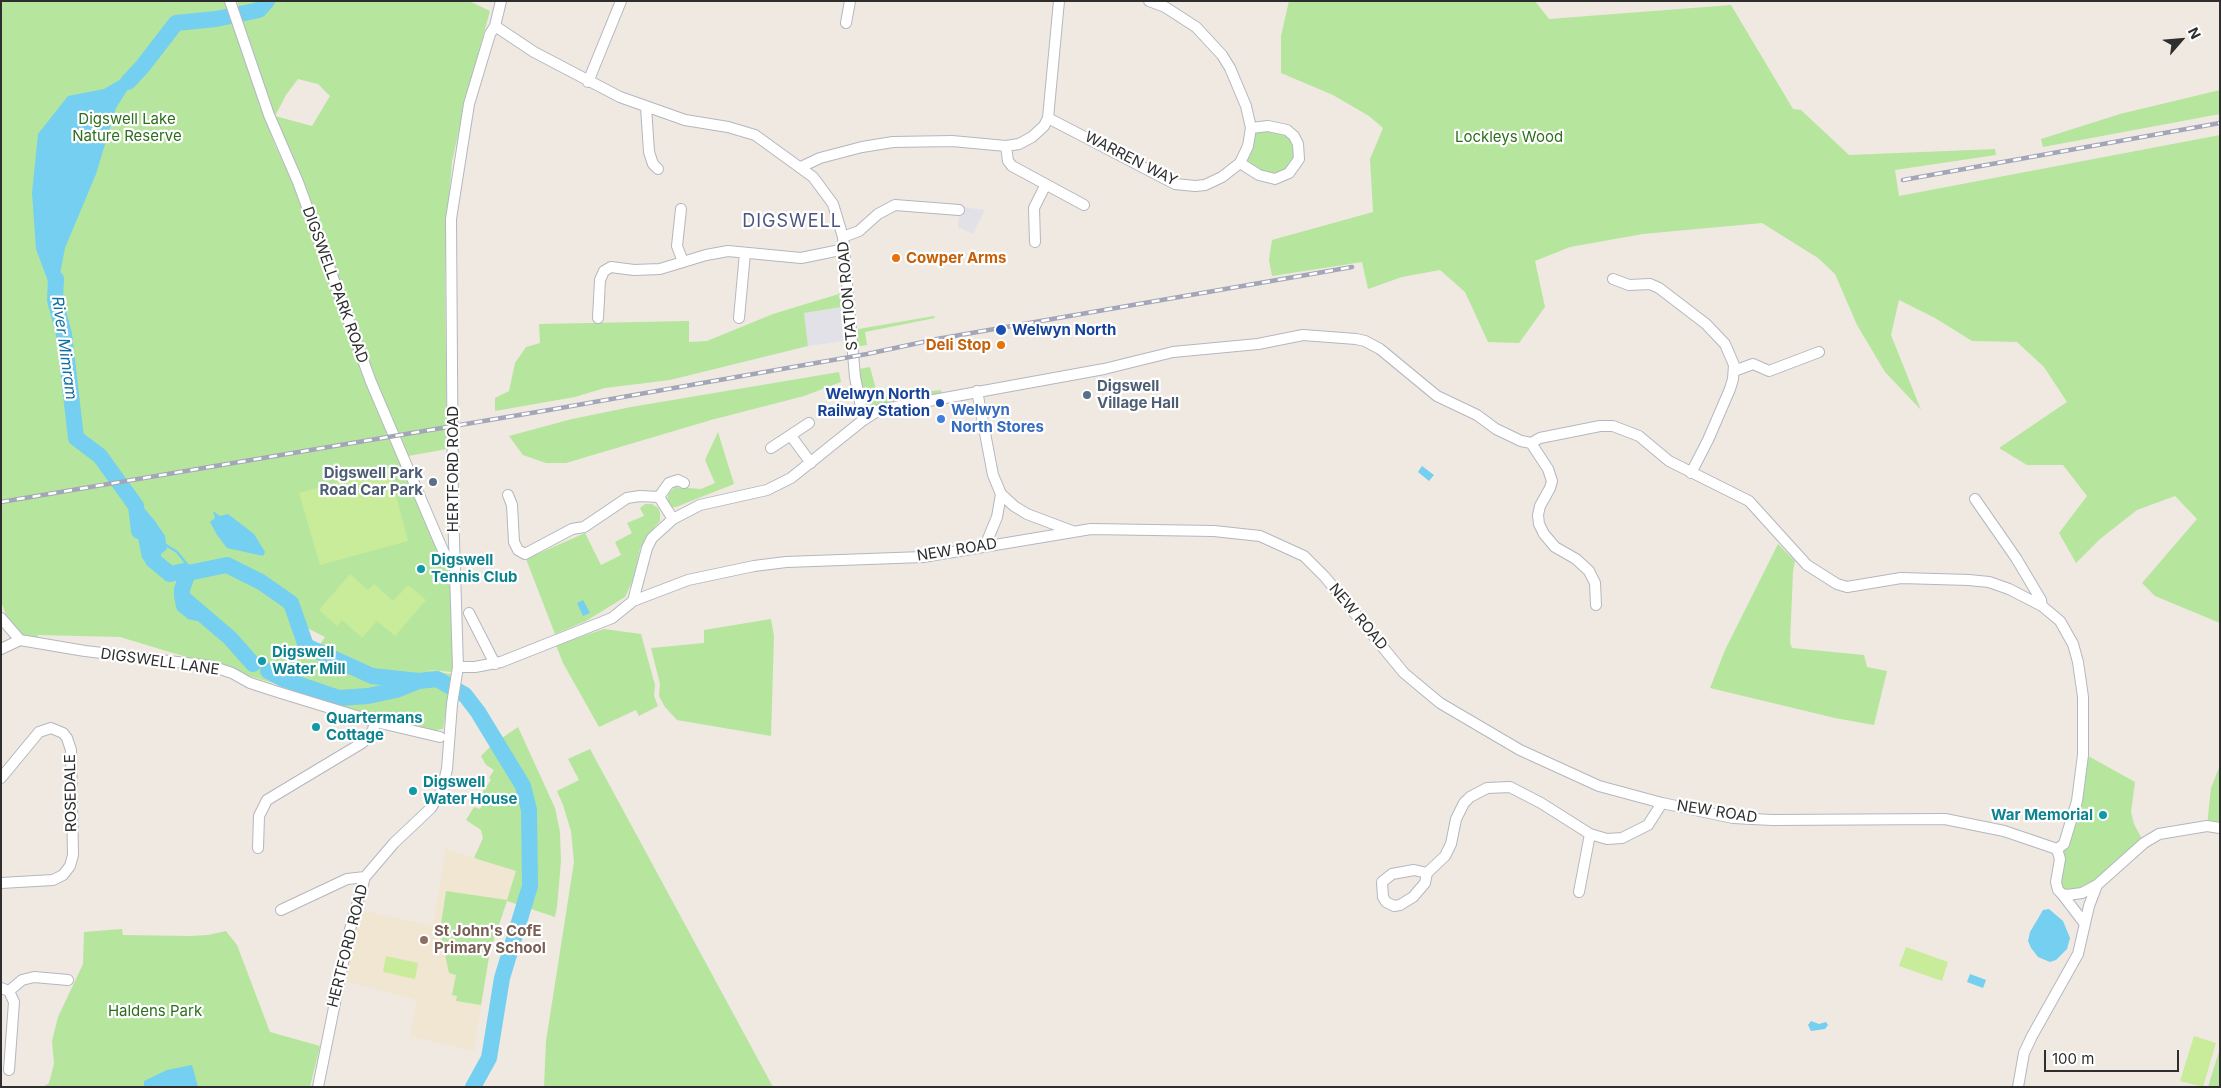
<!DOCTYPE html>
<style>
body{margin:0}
#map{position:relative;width:2221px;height:1088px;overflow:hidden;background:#efe9e1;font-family:Inter,sans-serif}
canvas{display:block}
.frame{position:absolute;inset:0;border:2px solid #2e2e2e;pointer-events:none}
.north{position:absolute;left:2156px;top:15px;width:50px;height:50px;-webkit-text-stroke:4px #fff;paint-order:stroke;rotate:63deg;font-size:14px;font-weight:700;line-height:20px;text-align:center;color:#2e2e2e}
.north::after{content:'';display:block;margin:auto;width:18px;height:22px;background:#2e2e2e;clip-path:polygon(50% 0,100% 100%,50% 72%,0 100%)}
.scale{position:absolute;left:2044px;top:1050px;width:135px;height:22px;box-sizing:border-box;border:2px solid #2e2e2e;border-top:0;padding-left:6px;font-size:15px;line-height:18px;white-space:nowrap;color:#2e2e2e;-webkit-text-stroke:4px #fff;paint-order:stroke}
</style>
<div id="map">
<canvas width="2221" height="1088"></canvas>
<div class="frame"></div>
<div class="north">N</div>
<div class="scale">100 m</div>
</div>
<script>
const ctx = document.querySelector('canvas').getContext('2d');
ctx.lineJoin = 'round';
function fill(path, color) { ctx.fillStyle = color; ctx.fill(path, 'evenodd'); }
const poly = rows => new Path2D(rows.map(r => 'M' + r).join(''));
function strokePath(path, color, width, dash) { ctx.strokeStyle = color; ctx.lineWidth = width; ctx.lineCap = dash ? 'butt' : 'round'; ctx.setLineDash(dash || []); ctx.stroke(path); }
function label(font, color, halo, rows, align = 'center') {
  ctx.font = font + ' Inter,sans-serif'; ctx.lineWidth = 4.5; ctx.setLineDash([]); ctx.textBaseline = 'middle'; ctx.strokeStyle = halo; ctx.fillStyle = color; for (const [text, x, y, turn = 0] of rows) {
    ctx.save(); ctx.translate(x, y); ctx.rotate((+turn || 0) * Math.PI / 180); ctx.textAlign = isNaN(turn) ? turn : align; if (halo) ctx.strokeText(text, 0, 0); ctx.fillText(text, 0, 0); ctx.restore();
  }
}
const industrial = poly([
 [962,207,985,210,973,234,958,227,959,217],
 [842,307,844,341,808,346,804,313]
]);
const education = poly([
 [446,849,517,871,490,951,474,1051,410,1036,417,1000,344,981,360,910,433,926]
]);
const green = poly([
 [3,1,227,1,245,62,275,145,295,188,381,419,452,578,453,672,425,670,452,674,443,729,428,731,375,719,299,691,120,637,38,635,37,639,25,637,16,630,7,618,1,601,1,6],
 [297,623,325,637,315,652,305,646],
 [237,1,469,1,490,11,466,98,452,162,447,221,445,278,447,449,408,456,375,381,309,201,261,85],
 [298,79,318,84,330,96,312,126,275,116,286,95],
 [1289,1,1535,1,1549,19,1731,5,1793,109,1801,110,1849,155,1995,149,1996,155,1895,170,1899,196,2220,135,2220,623,2155,596,2142,583,2197,519,2175,496,2137,510,2100,539,2076,563,2059,533,2087,496,2063,465,2027,465,1999,448,2067,402,2044,367,2017,342,1972,341,1935,318,1899,300,1891,335,1921,410,1885,372,1857,325,1835,274,1818,258,1762,223,1643,234,1570,247,1535,261,1545,307,1519,343,1488,342,1465,292,1440,270,1402,277,1368,289,1362,262,1272,276,1269,260,1272,240,1373,212,1370,159,1383,128,1369,116,1333,95,1281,73,1281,36],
 [2220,90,2220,114,2043,147,2041,139,2120,114],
 [1269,129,1285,133,1291,138,1295,145,1295,158,1288,170,1268,176,1247,162,1247,159,1254,133,1256,131],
 [842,293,842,307,804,313,808,346,670,380,605,388,575,397,495,411,495,398,509,391,515,363,526,347,540,343,539,324,689,321,689,342,707,341,773,314],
 [934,316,935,318,865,332,867,345,855,347,853,330],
 [870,367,878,397,941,390,942,394,874,407,864,401,859,369],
 [839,372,841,382,804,396,711,420,566,463,546,463,523,455,509,436,572,419,631,407],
 [718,432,734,484,676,507,672,507,667,500,669,493,675,487,701,489,715,483,705,460],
 [645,504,652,504,658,508,660,512,660,521,646,537,640,549,633,580,625,597,586,621,555,634,526,559,585,533,601,565,621,555,615,542,632,533,627,523,644,516,640,508],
 [1778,544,1795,561,1793,572,1790,642,1792,648,1864,655,1867,667,1887,671,1874,725,1835,718,1710,688,1725,650],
 [771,619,774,636,771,736,677,720,665,707,659,696,660,684,651,648,704,643,704,630],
 [604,629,641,634,655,685,654,696,658,706,639,716,636,710,599,727,563,663,556,645],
 [518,727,555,808,560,832,561,861,557,907,555,917,507,901,490,951,481,1005,456,1001,457,996,452,995,456,975,449,973,440,931,446,891,507,900,516,871,474,858,483,838,481,830,466,820,474,807,480,809,484,802,478,798,491,780,489,778,494,770,486,765,481,756,493,744],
 [590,749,773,1087,544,1087,546,1041,574,862,571,831,563,805,557,791,579,780,568,759],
 [2083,756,2090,757,2135,782,2131,812,2134,824,2144,843,2097,885,2062,894,2058,876],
 [2220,765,2220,828,2207,826,2211,788],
 [122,929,123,935,189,936,208,935,226,931,237,945,270,1032,320,1046,310,1087,43,1087,49,1083,54,1064,52,1041,58,1017,83,964,84,932],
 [2220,1048,2220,1087,2208,1087]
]);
const pitch = poly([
 [389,468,408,541,320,565,299,493],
 [350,574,368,590,374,584,393,601,408,585,426,600,395,636,377,621,362,638,342,620,337,626,319,610],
 [1906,947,1948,962,1942,981,1899,966],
 [386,956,418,963,415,979,383,972],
 [2194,1036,2216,1043,2203,1087,2180,1081]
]);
const water = poly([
 [142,67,116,108,96,174,65,248,55,300,36,249,32,193,38,134,68,96,104,89],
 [1422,466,1434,475,1429,481,1418,472],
 [144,508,155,521,165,536,167,549,161,554,161,560,171,574,161,574,150,568,142,558,133,513,136,509],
 [213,511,220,516,228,514,254,534,265,552,263,556,227,548,217,535,210,522,215,518],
 [182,589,183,594,210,616,208,619,196,621,188,619,177,610,175,603,178,590],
 [583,600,590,613,583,616,577,603],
 [2049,909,2063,921,2070,938,2067,949,2056,960,2050,962,2038,957,2031,948,2028,941,2030,932,2043,910],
 [1970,974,1986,980,1983,988,1967,982],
 [1811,1021,1819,1024,1826,1022,1828,1025,1825,1029,1811,1031,1808,1025],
 [192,1065,198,1087,144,1087,144,1081,167,1070]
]);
const stream = poly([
 [166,545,177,552,190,568,188,573]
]);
const river = poly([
 [128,82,142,67,176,23,216,19,259,10,267,1],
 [56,279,55,300,64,334,76,438,100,456,136,506,139,531],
 [153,560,170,574,184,571,188,573,227,565,261,582,291,603,306,646,372,676,419,681,437,679,465,695,478,712,523,786,529,810,530,886,502,978,489,1058,473,1087],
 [188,573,182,589,182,597,230,638,253,664],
 [268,671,283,679,339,698,368,696,396,690,416,682]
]);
const minor = poly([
 [230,1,269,115,298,182,371,382,438,539,446,557,454,561],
 [846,23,850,1],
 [495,26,534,52,620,97,685,120,728,127,755,135,813,177,833,204,843,237,855,377,861,407,866,417],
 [588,82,621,1],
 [646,107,649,152,653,164,658,169],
 [1048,118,1175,184,1195,186,1205,185,1222,177,1240,163,1248,146,1251,128,1246,106,1230,68,1222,55,1196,27,1165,7,1149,1],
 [1006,146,1008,161,1012,166,1084,205],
 [1240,163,1259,175,1275,179,1289,173,1299,159,1298,144,1294,136,1287,130,1268,126,1251,128],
 [801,167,820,158,862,147,893,142,952,141,1006,146,1019,144,1032,137,1044,126,1048,118,1059,1],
 [681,209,677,246,683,262],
 [843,237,859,231,878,214,895,205,959,210],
 [1035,242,1034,208,1045,186],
 [1613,279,1629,285,1650,284,1659,288,1706,324,1725,344,1734,365,1733,379,1730,389,1708,440,1691,473],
 [598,318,600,280,604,271,611,267,634,270,660,269,706,255,728,251,801,258,845,249],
 [739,318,745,253],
 [1734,371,1753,364,1769,371,1819,352],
 [977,391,993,475,1001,494,997,517,985,546],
 [791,436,811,463],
 [1531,443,1548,469,1552,481,1550,488,1540,506,1538,515,1539,524,1544,534,1555,547,1576,559,1589,571,1595,583,1596,605],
 [771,448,809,423],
 [1001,494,1014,506,1027,514,1072,531],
 [508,495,512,505,514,542,518,550,525,554,572,529,584,527,627,498,640,496,659,497,669,483,678,480,684,483],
 [659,497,673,519],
 [1975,499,2016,558,2041,600,2042,606],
 [633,601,688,580,754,566,786,562,923,557,1091,529,1214,531,1260,536,1304,556,1325,577,1404,673,1440,703,1520,750,1599,786,1662,803,1733,818,1772,820,1945,819,2004,831,2057,849],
 [469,613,495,664],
 [1,618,20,640],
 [1,649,20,640,85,651,211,666,232,673,250,683,281,693,376,722,440,737],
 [458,667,475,667,501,662,612,618,633,601,647,548,652,538,673,519,700,505,767,490,791,478,862,421,879,410,1104,369,1173,352,1258,344,1303,335,1356,339,1365,341,1380,349,1437,396,1477,415,1496,429,1521,441,1531,443,1540,438,1600,426,1613,426,1639,436,1669,461,1749,501,1807,565,1837,584,1847,587,1901,578,1969,580,1989,582,2009,589,2042,606,2060,621,2073,644,2078,662,2083,697,2083,755,2077,801,2064,844,2057,849],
 [1,778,39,732,51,728,63,733,67,738,71,750,73,855,70,866,63,875,53,880,1,883],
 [258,848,259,816,267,800,362,743,371,734,376,722],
 [2057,849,2060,859,2056,882,2058,890,2062,894,2067,895,2082,893,2097,885,2144,843,2159,834,2207,826,2220,828],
 [1427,873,1414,870,1392,874,1382,882,1383,897,1386,902,1394,906,1400,905,1413,897,1425,883,1427,873,1445,856,1451,844,1456,819,1464,803,1470,797,1487,788,1510,787,1541,803,1590,834,1607,839,1622,838,1648,825,1662,803],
 [1579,892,1590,834],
 [2062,894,2085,924],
 [281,910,347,879,365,877],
 [1,988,9,991,14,1002,9,1070],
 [9,991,22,980,34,977,68,980],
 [318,1087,349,933,365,877,394,843,431,808,442,790,447,769,452,704,458,667,453,509,451,219,469,104,490,34,495,26,501,1],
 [2018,1087,2024,1053,2032,1036,2078,954,2089,906,2097,885]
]);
const rail = poly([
 [1903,180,2220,123],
 [1,502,549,410,867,354,937,339,1352,267]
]);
const markers = [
 [896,258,5,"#e8710a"],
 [1001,330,6,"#1a4fb4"],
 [1001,345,5,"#e8710a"],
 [1087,395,5,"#5c6f8a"],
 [940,403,5,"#1a4fb4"],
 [941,419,5,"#3f7fe0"],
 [433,482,5,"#5c6f8a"],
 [421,569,5,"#0f9aa8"],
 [262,661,5,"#0f9aa8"],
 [316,727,5,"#0f9aa8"],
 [413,791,5,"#0f9aa8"],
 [2103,815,5,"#0f9aa8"],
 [424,940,5,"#8d6e63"]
];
const parkNames = [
 ["Digswell Lake",127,119],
 ["Nature Reserve",127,136],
 ["Lockleys Wood",1509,137],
 ["Haldens Park",155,1011]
];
const streetNames = [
 ["WARREN WAY",1131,159,27],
 ["DIGSWELL PARK ROAD",335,285,70],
 ["STATION ROAD",848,296,-95],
 ["HERTFORD ROAD",453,469,-90],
 ["NEW ROAD",957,550,-9],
 ["NEW ROAD",1358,617,50],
 ["DIGSWELL LANE",160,662,8],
 ["ROSEDALE",71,793,-91],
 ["NEW ROAD",1717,812,9],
 ["HERTFORD ROAD",348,946,-76]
];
const foodNames = [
 ["Cowper Arms",906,258],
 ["Deli Stop",991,345,"right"]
];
const transitNames = [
 ["Welwyn North",1012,330],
 ["Welwyn North",930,394,"right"],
 ["Railway Station",930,411,"right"]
];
const serviceNames = [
 ["Digswell",1097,386],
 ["Village Hall",1097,403],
 ["Digswell Park",423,473,"right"],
 ["Road Car Park",423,490,"right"]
];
const shopNames = [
 ["Welwyn",951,410],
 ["North Stores",951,427]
];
const cultureNames = [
 ["Digswell",431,560],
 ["Tennis Club",431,577],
 ["Digswell",272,652],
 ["Water Mill",272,669],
 ["Quartermans",326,718],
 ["Cottage",326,735],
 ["Digswell",423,782],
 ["Water House",423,799],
 ["War Memorial",2093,815,"right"]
];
const educationNames = [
 ["St John's CofE",434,931],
 ["Primary School",434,948]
];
const waterNames = [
 ["River Mimram",64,348,82]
];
const quarterNames = [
 ["DIGSWELL",792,222]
];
fill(industrial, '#e3e1e8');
fill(education, '#f0e6d1');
fill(green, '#b6e59e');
fill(pitch, '#c9ec9a');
fill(water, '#75cff0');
strokePath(stream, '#75cff0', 2.5);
strokePath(river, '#75cff0', 16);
strokePath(minor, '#b4b7c1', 12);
strokePath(minor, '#fff', 10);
strokePath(rail, '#a3a6b8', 4.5);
strokePath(rail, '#fff', 2.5, [8]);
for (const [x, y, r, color] of markers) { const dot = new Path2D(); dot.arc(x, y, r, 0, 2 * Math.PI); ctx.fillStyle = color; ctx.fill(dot); strokePath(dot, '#fff', 2); }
label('15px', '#2c6e1b', '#fff', parkNames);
label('15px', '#2e2e2e', '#fff', streetNames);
label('bold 15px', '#c56008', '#fff', foodNames, 'left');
label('bold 15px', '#164399', '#fff', transitNames, 'left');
label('bold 15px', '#4e5e75', '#fff', serviceNames, 'left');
label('bold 15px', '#366cbe', '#fff', shopNames, 'left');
label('bold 15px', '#0d838f', '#fff', cultureNames, 'left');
label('bold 15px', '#785e54', '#fff', educationNames, 'left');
label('italic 16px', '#0d6fa3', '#fff', waterNames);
ctx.letterSpacing = '1px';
label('18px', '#4d5680', '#fff', quarterNames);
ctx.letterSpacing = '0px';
</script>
